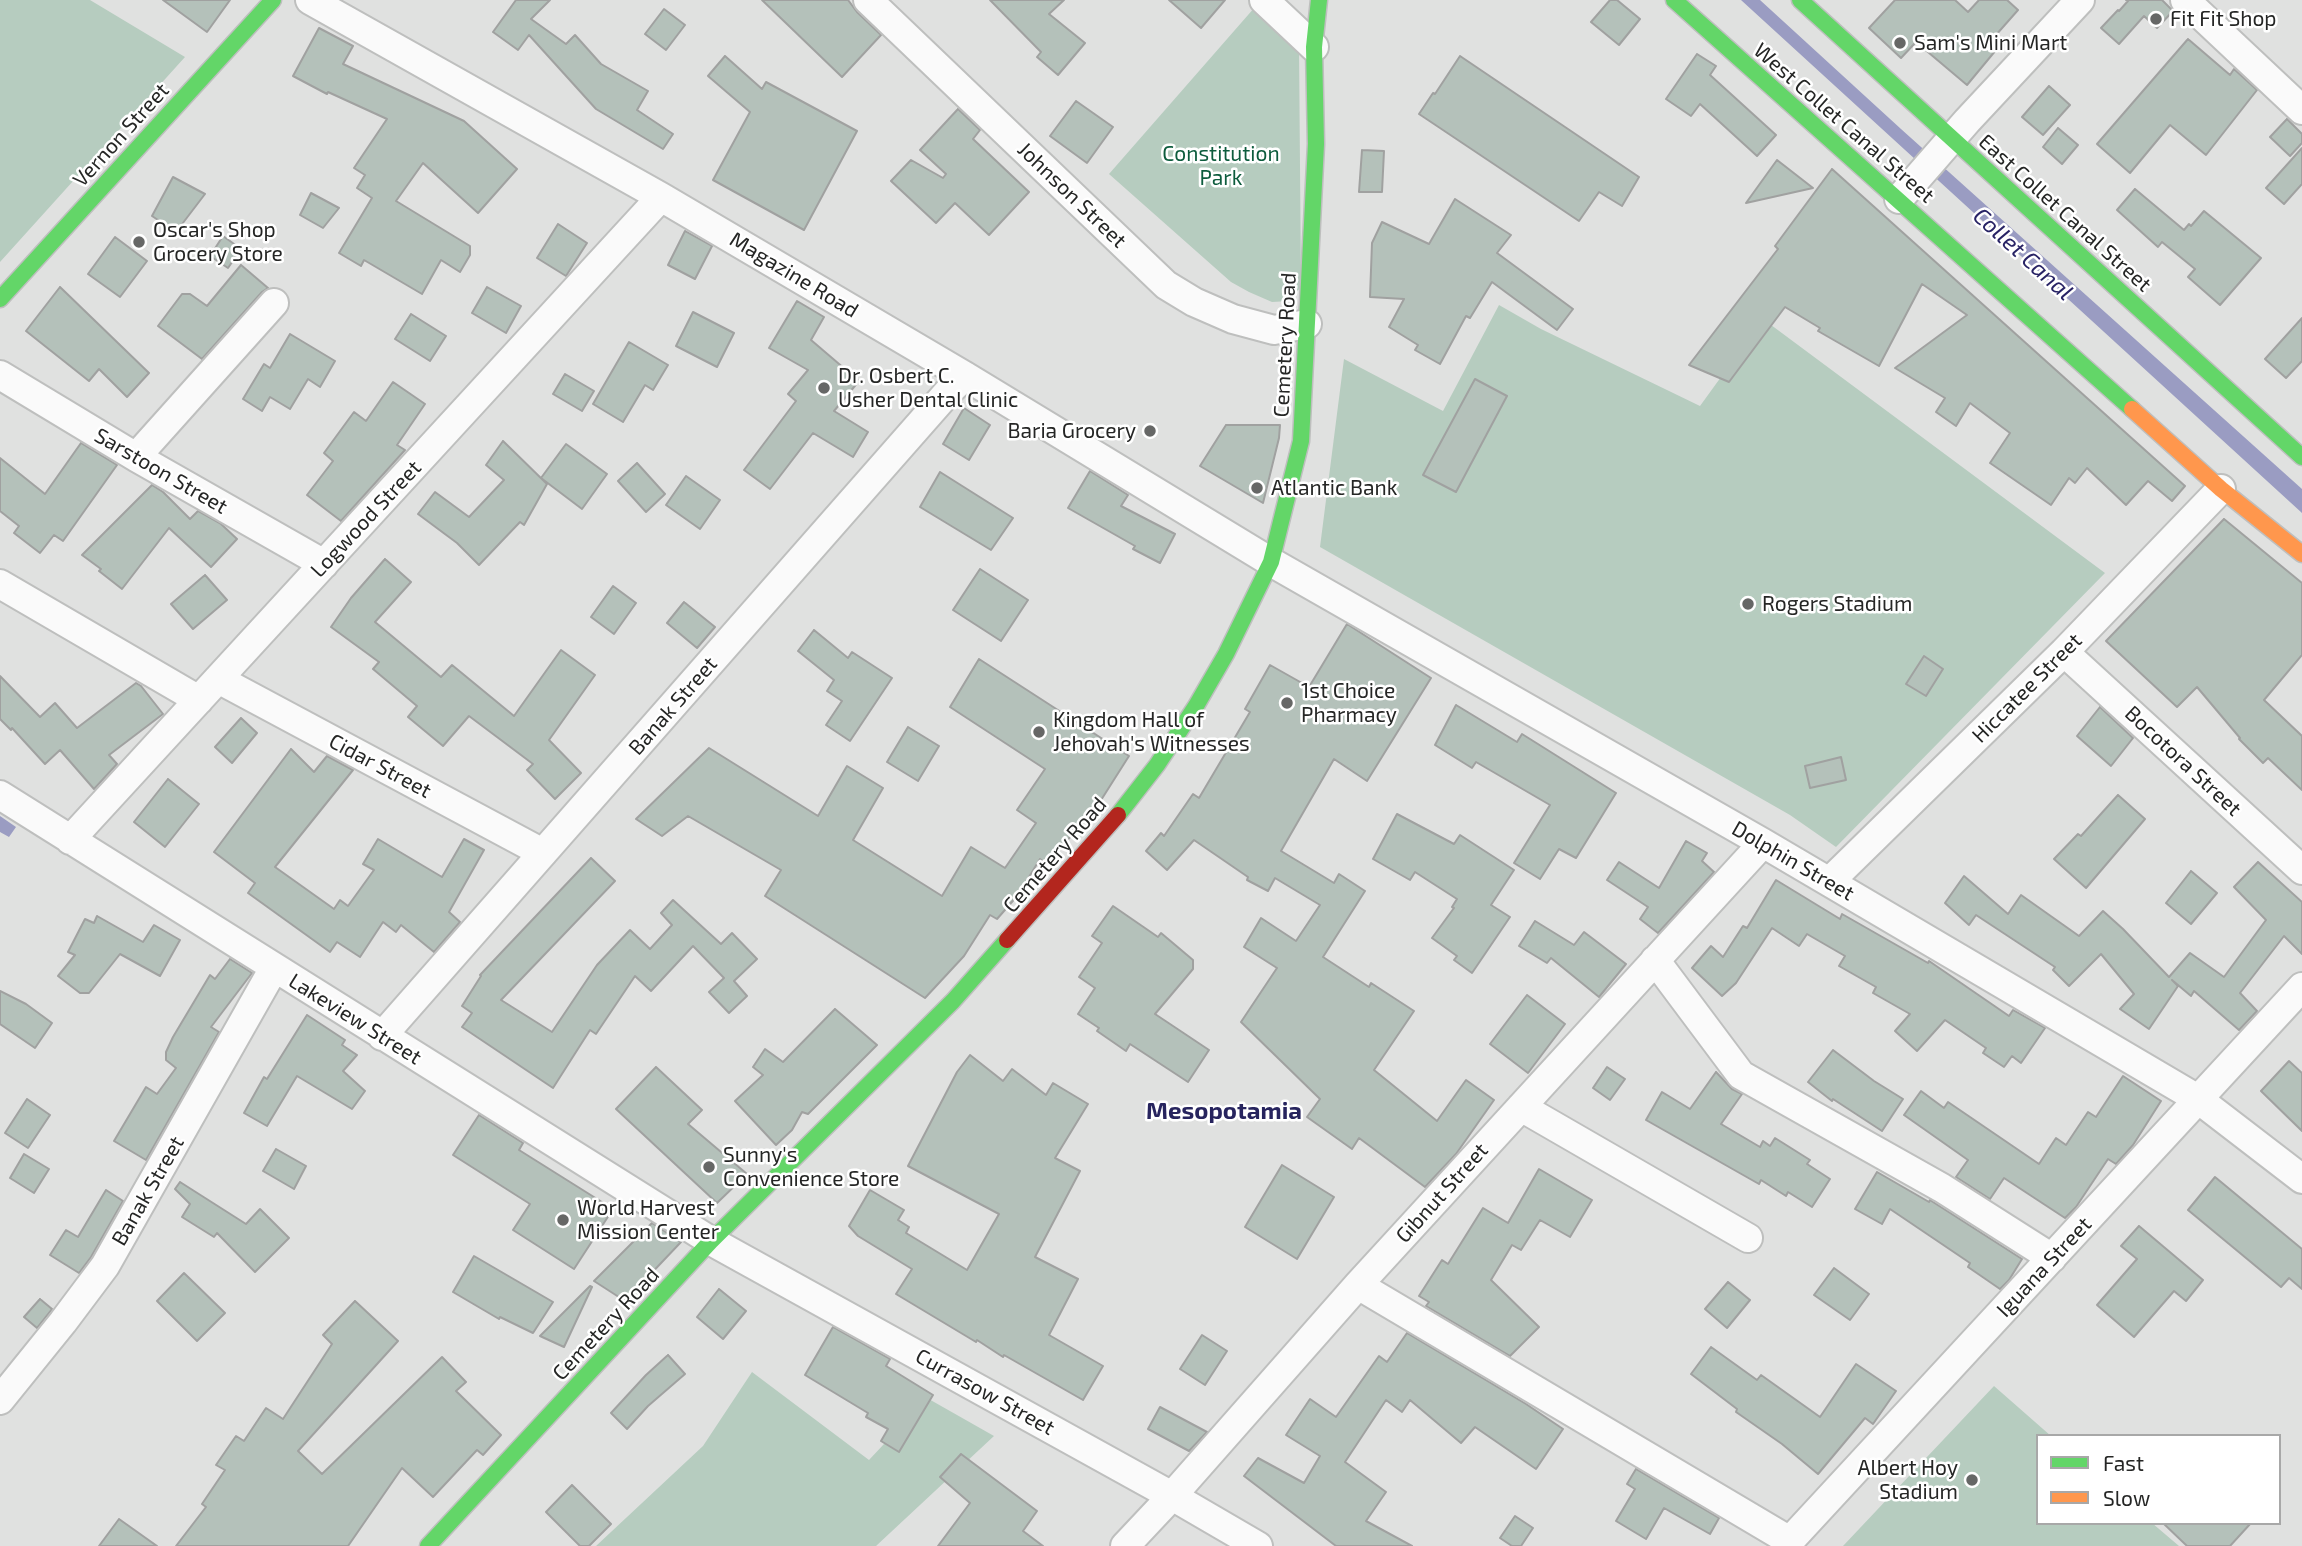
<!DOCTYPE html>
<style>
body{margin:0}
#map{position:relative;width:2302px;height:1546px;overflow:hidden;background:#e0e1e0;font-family:"Exo 2",sans-serif}
canvas{display:block}
.legend{position:absolute;left:2036px;top:1434px;width:245px;height:91px;box-sizing:border-box;background:#fff;border:2px solid #a8a8a8;margin:0;padding:9px 12px;list-style:none;font-size:21px;color:#252625}
.legend li{display:flex;align-items:center;gap:14px;height:35px}
.legend b{width:35px;border:2px solid #a8a8a8}
</style>
<div id="map">
<canvas width="2302" height="1546"></canvas>
<ul class="legend">
<li><b style="height:9px;background:#63d668"></b>Fast</li>
<li><b style="height:9px;background:#ff974d"></b>Slow</li>
</ul>
</div>
<script>
const ctx = document.querySelector('canvas').getContext('2d');
ctx.lineJoin = 'round';
function fill(path, color) { ctx.fillStyle = color; ctx.fill(path, 'evenodd'); }
const poly = rows => new Path2D(rows.map(r => 'M' + r).join(''));
function strokePath(path, color, width, dash) { ctx.strokeStyle = color; ctx.lineWidth = width; ctx.lineCap = dash ? 'butt' : 'round'; ctx.setLineDash(dash || []); ctx.stroke(path); }
function label(font, color, halo, rows, align = 'center') {
  ctx.font = font + ' "Exo 2",sans-serif'; ctx.lineWidth = 5; ctx.setLineDash([]); ctx.textBaseline = 'middle'; ctx.strokeStyle = halo; ctx.fillStyle = color; for (const [text, x, y, turn = 0] of rows) {
    ctx.save(); ctx.translate(x, y); ctx.rotate((+turn || 0) * Math.PI / 180); ctx.textAlign = isNaN(turn) ? turn : align; if (halo) ctx.strokeText(text, 0, 0); ctx.fillText(text, 0, 0); ctx.restore();
  }
}
const green = poly([
 [0,0,90,0,185,57,0,262],
 [1255,7,1299,45,1301,287,1289,301,1272,302,1249,292,1231,282,1109,174],
 [1499,305,1541,329,1700,406,1763,319,2105,573,1836,847,1790,815,1320,547,1344,359,1443,411],
 [752,1372,869,1460,927,1398,994,1436,876,1546,596,1546,703,1446],
 [1994,1386,2051,1436,2038,1436,2038,1523,2152,1523,2179,1546,1843,1546]
]);
const water = poly([
 [1741,0,1760,0,1901,129,2302,489,2302,513],
 [0,816,16,827,9,837,0,832]
]);
const building = poly([
 [163,0,230,0,207,32,163,0],
 [516,0,550,0,531,19,566,44,575,35,601,64,648,91,637,110,673,134,663,149,596,109,529,35,518,50,493,32,516,0],
 [762,0,848,0,857,12,881,35,842,77,762,0],
 [990,0,1064,0,1049,14,1085,43,1058,75,1037,57,1041,52,990,0],
 [1169,0,1225,0,1201,28,1169,0],
 [1610,0,1617,0,1640,19,1619,45,1591,22,1610,0],
 [1895,0,1955,0,1968,12,1979,0,2007,0,2018,10,1988,44,1996,50,1967,85,1916,42,1901,58,1869,28,1895,0],
 [2126,0,2162,0,2173,11,2157,28,2144,16,2119,44,2101,28,2118,10,2119,11,2128,1,2126,0],
 [664,9,685,25,666,50,645,34,664,9],
 [319,28,353,46,343,64,464,121,517,169,478,213,423,163,396,201,470,246,470,255,460,272,441,260,422,294,364,260,361,266,339,253,372,198,357,188,365,175,354,168,387,119,328,92,327,94,293,76,319,28],
 [2188,39,2230,75,2234,69,2257,90,2206,155,2170,125,2130,173,2097,144,2188,39],
 [1697,54,1716,66,1710,75,1776,135,1757,156,1700,104,1691,116,1666,99,1697,54],
 [725,56,762,89,766,82,857,131,804,230,713,180,750,112,708,76,725,56],
 [1460,56,1639,177,1622,206,1599,192,1579,221,1419,114,1433,93,1435,94,1460,56],
 [2049,86,2070,105,2043,135,2022,117,2049,86],
 [1076,101,1113,127,1087,163,1050,136,1076,101],
 [958,109,980,130,973,139,1029,192,989,235,955,203,936,223,891,181,911,160,943,178,946,174,920,150,958,109],
 [2287,119,2302,134,2302,143,2290,156,2270,137,2287,119],
 [2058,128,2078,145,2062,164,2043,147,2058,128],
 [2302,148,2302,184,2284,204,2266,188,2302,148],
 [1362,150,1384,151,1382,192,1359,192,1362,150],
 [1777,160,1813,188,1746,203,1777,160],
 [1832,169,2185,486,2172,501,2148,481,2126,505,2087,468,2075,483,2069,478,2051,505,1990,463,2010,433,1970,403,1956,426,1936,412,1945,398,1895,368,1967,315,1922,284,1879,366,1818,331,1820,328,1785,307,1729,382,1689,365,1778,249,1775,246,1832,169],
 [173,177,205,194,176,232,152,216,173,177],
 [2135,189,2184,230,2189,224,2191,226,2204,211,2261,258,2220,305,2188,277,2195,269,2162,242,2158,247,2117,210,2135,189],
 [311,193,339,208,323,228,300,215,311,193],
 [1455,199,1511,235,1497,253,1573,309,1557,330,1492,282,1470,318,1466,316,1440,364,1415,350,1418,345,1389,327,1404,299,1370,297,1372,243,1382,222,1429,244,1455,199],
 [558,224,587,243,566,276,537,258,558,224],
 [685,231,712,246,695,279,668,265,685,231],
 [223,236,241,249,228,268,210,256,223,236],
 [115,237,147,261,120,297,88,274,115,237],
 [241,265,268,288,262,292,202,359,158,326,182,294,190,294,207,306,241,265],
 [60,287,149,373,127,397,99,369,89,381,26,331,60,287],
 [487,287,521,306,506,333,472,313,487,287],
 [797,301,824,317,811,340,859,381,834,411,868,432,853,457,813,433,770,489,744,470,796,401,788,394,808,370,769,348,797,301],
 [693,312,734,333,717,367,676,346,693,312],
 [411,314,446,336,430,361,395,339,411,314],
 [2302,318,2302,361,2286,378,2265,359,2302,318],
 [290,334,335,361,320,387,308,379,290,409,270,397,262,411,243,399,264,364,270,368,290,334],
 [629,342,668,365,653,390,645,385,623,422,593,404,629,342],
 [565,374,594,391,582,411,553,394,565,374],
 [1475,379,1507,396,1456,492,1423,475,1475,379],
 [393,382,425,404,397,445,405,450,341,521,307,495,333,461,324,453,354,412,366,421,393,382],
 [964,408,990,425,969,460,943,444,964,408],
 [1226,425,1280,425,1279,438,1263,503,1200,466,1226,425],
 [503,441,547,484,524,525,520,522,479,565,457,543,418,514,435,492,469,517,504,480,486,465,503,441],
 [81,443,117,465,63,541,54,535,40,553,14,533,19,526,0,511,0,458,45,494,81,443],
 [566,444,607,474,582,509,541,478,566,444],
 [637,463,665,494,646,512,618,481,637,463],
 [1090,471,1128,495,1121,506,1175,534,1160,563,1133,549,1135,546,1068,508,1090,471],
 [940,472,1013,518,991,550,920,507,940,472],
 [686,476,720,500,700,529,666,505,686,476],
 [152,485,163,492,190,519,198,511,221,524,237,539,211,567,169,528,122,589,99,571,101,569,82,555,152,485],
 [2224,519,2302,583,2302,655,2264,700,2302,736,2302,790,2268,758,2263,763,2239,739,2240,738,2197,687,2177,707,2106,641,2224,519],
 [385,559,411,582,375,622,441,677,452,665,514,716,561,650,595,675,549,740,581,773,555,799,527,770,533,764,469,716,443,746,408,717,417,706,373,669,379,662,331,627,351,598,385,559],
 [980,569,1028,600,1001,641,953,610,980,569],
 [205,575,227,600,193,629,171,604,205,575],
 [613,586,636,603,614,634,591,617,613,586],
 [684,602,715,627,697,648,667,623,684,602],
 [1347,624,1431,678,1367,781,1334,759,1281,851,1334,883,1339,874,1365,891,1323,957,1369,987,1371,983,1414,1011,1374,1070,1437,1121,1466,1080,1494,1100,1456,1154,1425,1187,1359,1138,1352,1149,1307,1117,1320,1099,1241,1022,1277,968,1244,947,1261,918,1296,941,1320,905,1275,878,1268,891,1247,880,1248,877,1194,840,1167,870,1146,851,1161,833,1164,836,1193,794,1199,798,1250,712,1245,709,1270,665,1309,687,1347,624],
 [814,630,848,658,852,652,892,678,850,741,826,725,842,701,827,691,834,680,798,651,814,630],
 [1924,656,1943,669,1926,696,1906,684,1924,656],
 [979,659,1129,756,1096,808,1046,864,1040,859,1018,895,997,919,990,915,964,956,925,998,765,896,781,870,688,816,662,836,636,819,709,748,818,816,847,766,883,788,853,840,942,896,971,847,1005,868,1036,823,1017,810,1045,769,950,707,979,659],
 [0,676,40,717,55,703,77,728,136,683,141,686,163,714,109,755,117,764,94,789,60,750,45,764,12,728,11,730,0,719,0,676],
 [1456,705,1517,742,1522,734,1616,793,1576,858,1559,849,1540,879,1514,863,1550,805,1476,762,1472,768,1435,745,1456,705],
 [2100,707,2133,738,2111,766,2077,736,2100,707],
 [241,718,257,733,232,763,215,747,241,718],
 [908,727,939,746,918,781,887,762,908,727],
 [291,749,314,772,327,756,353,770,275,867,334,909,340,900,348,906,374,870,363,864,378,839,442,877,464,839,484,850,449,912,460,922,434,952,401,925,396,932,383,922,360,957,337,942,330,952,248,893,255,883,214,852,291,749],
 [1841,757,1846,780,1810,788,1805,766,1841,757],
 [168,779,199,804,165,847,134,822,168,779],
 [2118,795,2145,819,2086,888,2054,859,2078,834,2081,836,2118,795],
 [1397,814,1454,844,1460,835,1514,870,1491,905,1510,917,1472,973,1454,960,1457,956,1432,938,1454,908,1452,907,1457,899,1415,872,1410,880,1373,859,1397,814],
 [1686,841,1707,853,1702,861,1714,872,1658,933,1640,919,1648,907,1607,880,1619,862,1659,888,1686,841],
 [591,858,615,881,501,1000,552,1032,597,965,630,930,650,949,672,925,661,913,673,900,721,944,732,933,757,959,734,981,747,996,729,1013,709,992,724,978,693,946,651,991,635,976,596,1034,590,1030,553,1088,462,1027,472,1013,462,1006,481,976,480,975,591,858],
 [2258,862,2302,902,2302,954,2284,936,2240,993,2257,1011,2239,1030,2194,991,2191,996,2172,980,2178,986,2149,1029,2120,1009,2134,994,2101,954,2069,986,2053,970,2055,967,1976,915,1969,925,1945,903,1964,876,2008,914,2021,895,2079,936,2103,911,2123,929,2169,977,2190,953,2224,977,2266,920,2234,887,2258,862],
 [2191,871,2217,893,2191,924,2166,903,2191,871],
 [1776,880,1840,919,1842,914,1928,963,1929,961,2009,1016,2013,1010,2045,1028,2021,1063,2012,1056,2004,1067,1983,1053,1986,1048,1945,1020,1917,1051,1895,1031,1910,1014,1873,993,1876,987,1839,966,1845,956,1807,934,1799,946,1772,928,1736,983,1722,996,1692,968,1711,946,1723,957,1743,926,1747,928,1776,880],
 [1113,906,1158,937,1161,933,1193,960,1193,969,1155,1014,1209,1050,1188,1082,1130,1044,1126,1051,1097,1031,1099,1028,1078,1014,1095,988,1079,977,1102,943,1092,936,1113,906],
 [97,916,143,942,154,925,180,940,160,976,120,954,89,993,80,993,58,976,75,955,68,952,85,919,94,923,97,916],
 [1535,921,1574,945,1584,932,1626,964,1599,997,1551,958,1547,963,1519,946,1535,921],
 [230,959,252,973,211,1027,219,1032,146,1160,114,1141,146,1087,157,1094,176,1068,166,1060,166,1052,173,1037,210,975,215,979,230,959],
 [0,991,26,1004,52,1023,35,1048,0,1024,0,991],
 [1527,995,1565,1024,1528,1073,1490,1044,1527,995],
 [835,1009,877,1045,808,1114,802,1112,792,1130,776,1145,735,1101,763,1075,753,1067,765,1049,783,1062,835,1009],
 [307,1015,345,1040,342,1045,357,1055,343,1071,365,1091,352,1109,297,1076,267,1126,244,1113,264,1077,267,1079,307,1015],
 [1833,1050,1874,1081,1903,1099,1882,1131,1833,1099,1832,1101,1808,1082,1833,1050],
 [970,1055,1003,1081,1012,1069,1046,1095,1053,1083,1088,1104,1055,1158,1080,1171,1035,1257,1078,1279,1049,1335,1103,1366,1083,1400,1004,1355,1003,1357,977,1340,976,1342,896,1294,912,1269,858,1236,849,1226,870,1190,904,1210,898,1220,909,1227,906,1233,967,1270,999,1214,908,1166,957,1072,970,1055],
 [2289,1061,2302,1073,2302,1131,2261,1091,2289,1061],
 [656,1067,702,1110,688,1124,747,1174,717,1203,616,1109,656,1067],
 [1607,1067,1625,1079,1610,1100,1593,1088,1607,1067],
 [1716,1072,1732,1089,1742,1094,1721,1124,1760,1147,1763,1141,1770,1146,1775,1138,1810,1160,1807,1164,1830,1179,1812,1207,1788,1192,1786,1196,1761,1180,1759,1184,1646,1120,1662,1092,1690,1109,1716,1072],
 [2123,1076,2161,1101,2133,1145,2116,1164,2108,1159,2076,1207,2065,1218,2004,1178,1990,1199,1956,1177,1968,1160,1904,1115,1921,1091,1944,1108,1948,1102,2039,1164,2056,1138,2066,1145,2088,1112,2096,1117,2123,1076],
 [27,1099,50,1115,28,1148,5,1133,27,1099],
 [479,1115,523,1143,519,1150,613,1209,574,1269,513,1230,530,1204,453,1155,479,1115],
 [276,1149,306,1166,294,1189,263,1171,276,1149],
 [24,1154,49,1169,34,1193,10,1178,24,1154],
 [1282,1165,1334,1197,1297,1259,1245,1227,1282,1165],
 [1539,1169,1592,1200,1570,1237,1540,1220,1521,1250,1512,1245,1491,1280,1539,1327,1510,1356,1426,1306,1429,1302,1419,1296,1442,1260,1448,1264,1483,1208,1508,1223,1539,1169],
 [1877,1172,1929,1202,1930,1200,1933,1202,2022,1259,2009,1280,2000,1289,1968,1267,1970,1263,1890,1209,1882,1224,1855,1209,1877,1172],
 [2215,1177,2302,1249,2302,1289,2289,1278,2281,1287,2188,1210,2215,1177],
 [180,1182,246,1224,260,1209,289,1238,255,1272,217,1233,214,1237,182,1217,190,1204,175,1189,180,1182],
 [106,1190,123,1201,91,1257,79,1273,50,1255,66,1230,78,1237,106,1190],
 [652,1223,681,1242,625,1301,594,1281,652,1223],
 [2139,1226,2203,1280,2186,1301,2174,1291,2134,1337,2097,1305,2137,1259,2121,1246,2139,1226],
 [474,1256,553,1302,533,1333,500,1317,499,1319,453,1292,474,1256],
 [1834,1268,1869,1294,1850,1320,1814,1295,1834,1268],
 [184,1273,225,1313,197,1341,157,1301,184,1273],
 [1728,1282,1750,1300,1727,1328,1705,1309,1728,1282],
 [590,1286,592,1287,564,1347,540,1336,590,1286],
 [719,1289,746,1311,723,1339,697,1317,719,1289],
 [40,1299,52,1309,37,1328,24,1317,40,1299],
 [355,1301,398,1341,298,1451,322,1474,442,1357,466,1382,456,1391,501,1435,483,1455,477,1450,433,1497,402,1468,348,1546,176,1546,206,1507,202,1504,225,1470,216,1465,236,1436,244,1441,266,1408,283,1419,332,1344,323,1335,355,1301],
 [833,1327,890,1359,886,1366,933,1395,899,1452,881,1441,888,1429,866,1417,868,1413,805,1375,833,1327],
 [1407,1333,1526,1404,1563,1429,1536,1469,1475,1427,1461,1443,1410,1400,1402,1412,1386,1400,1345,1462,1386,1492,1366,1521,1412,1546,1336,1546,1244,1476,1258,1458,1304,1483,1320,1456,1286,1435,1310,1399,1336,1417,1379,1356,1387,1362,1407,1333],
 [1202,1335,1227,1351,1205,1385,1180,1369,1202,1335],
 [1711,1347,1757,1380,1761,1375,1820,1417,1856,1364,1896,1391,1873,1424,1865,1418,1818,1474,1782,1444,1736,1412,1737,1409,1691,1374,1711,1347],
 [668,1355,685,1374,648,1406,627,1429,611,1413,646,1375,668,1355],
 [1160,1407,1207,1432,1189,1451,1148,1429,1160,1407],
 [961,1454,1037,1511,1023,1531,1043,1546,938,1546,970,1503,940,1477,961,1454],
 [1636,1469,1719,1518,1710,1534,1664,1508,1646,1539,1616,1521,1635,1489,1627,1484,1636,1469],
 [572,1485,611,1524,589,1546,580,1546,546,1512,572,1485],
 [1515,1516,1533,1528,1521,1546,1512,1546,1500,1538,1515,1516],
 [119,1519,157,1546,99,1546,119,1519],
 [2163,1523,2251,1523,2230,1546,2187,1546,2163,1523]
]);
const street = poly([
 [310,0,661,197,965,376,1271,562,1763,843,2198,1099,2302,1179],
 [868,0,1166,285,1194,302,1233,319,1274,330,1307,324],
 [1264,0,1314,47],
 [2185,0,2302,110],
 [1899,199,1967,121,2080,0],
 [0,375,136,457,324,564],
 [136,457,274,303],
 [0,584,199,700],
 [2064,652,2302,870],
 [218,679,543,853],
 [0,795,711,1241,1172,1496,1258,1546],
 [70,840,661,197],
 [1829,882,2064,652,2221,489],
 [1655,960,1741,1075,1942,1188,2052,1258],
 [382,1036,949,391,965,376],
 [1521,1107,1748,1238],
 [1358,1285,1790,1541],
 [0,1400,63,1322,105,1266,274,968],
 [1125,1546,1172,1496,1358,1285,1763,843],
 [1785,1546,2302,987]
]);
const fast = poly([
 [1674,0,2132,409],
 [1800,0,2302,457],
 [0,299,273,0],
 [1118,815,1157,765,1196,706,1226,654,1271,562,1301,441,1316,144,1314,47,1319,0],
 [428,1546,711,1241,953,1001,1007,940]
]);
const slow = poly([
 [2132,409,2221,489,2302,554]
]);
const jam = poly([
 [1007,940,1118,815]
]);
const markers = [
 [2156,19,7,"#666766"],
 [1900,43,7,"#666766"],
 [139,242,7,"#666766"],
 [824,388,7,"#666766"],
 [1150,431,7,"#666766"],
 [1257,488,7,"#666766"],
 [1748,604,7,"#666766"],
 [1287,703,7,"#666766"],
 [1039,732,7,"#666766"],
 [709,1167,7,"#666766"],
 [563,1220,7,"#666766"],
 [1972,1480,7,"#666766"]
];
const poiNames = [
 ["Fit Fit Shop",2170,19],
 ["Sam's Mini Mart",1914,43],
 ["Oscar's Shop",153,230],
 ["Grocery Store",153,254],
 ["Dr. Osbert C.",838,376],
 ["Usher Dental Clinic",838,400],
 ["Baria Grocery",1136,431,"right"],
 ["Atlantic Bank",1271,488],
 ["Rogers Stadium",1762,604],
 ["1st Choice",1301,691],
 ["Pharmacy",1301,715],
 ["Kingdom Hall of",1053,720],
 ["Jehovah's Witnesses",1053,744],
 ["Sunny's",723,1155],
 ["Convenience Store",723,1179],
 ["World Harvest",577,1208],
 ["Mission Center",577,1232],
 ["Albert Hoy",1958,1468,"right"],
 ["Stadium",1958,1492,"right"]
];
const streetNames = [
 ["West Collet Canal Street",1844,123,41],
 ["Vernon Street",121,135,-48],
 ["Johnson Street",1072,195,44],
 ["East Collet Canal Street",2065,213,42],
 ["Magazine Road",794,275,31],
 ["Cemetery Road",1285,345,-87],
 ["Sarstoon Street",161,471,30],
 ["Logwood Street",366,519,-47],
 ["Hiccatee Street",2027,688,-45],
 ["Banak Street",673,706,-49],
 ["Bocotora Street",2183,761,43],
 ["Cidar Street",380,766,28],
 ["Cemetery Road",1055,855,-49],
 ["Dolphin Street",1793,861,30],
 ["Lakeview Street",355,1019,32],
 ["Banak Street",148,1191,-60],
 ["Gibnut Street",1442,1193,-48],
 ["Iguana Street",2044,1267,-47],
 ["Cemetery Road",606,1324,-47],
 ["Currasow Street",985,1392,29]
];
const parkNames = [
 ["Constitution",1221,154],
 ["Park",1221,178]
];
const waterNames = [
 ["Collet Canal",2023,254,42]
];
const quarterNames = [
 ["Mesopotamia",1224,1111]
];
fill(green, '#b6ccbf');
fill(water, '#9a9cc2');
fill(building, '#b4c1ba');
strokePath(building, '#a0a1a0', 2);
strokePath(street, '#bebfbe', 32);
strokePath(fast, '#bebfbe', 19);
strokePath(slow, '#bebfbe', 19);
strokePath(jam, '#bebfbe', 19);
strokePath(street, '#fafafa', 28);
strokePath(fast, '#63d668', 16);
strokePath(slow, '#ff974d', 16);
strokePath(jam, '#b3261e', 16);
for (const [x, y, r, color] of markers) { const dot = new Path2D(); dot.arc(x, y, r, 0, 2 * Math.PI); ctx.fillStyle = color; ctx.fill(dot); strokePath(dot, '#fff', 2.5); }
label('21px', '#252625', '#fff', poiNames, 'left');
label('21px', '#252625', '#fff', streetNames);
label('21px', '#0d5c3d', '#fff', parkNames);
label('italic 23px', '#282365', '#fff', waterNames);
label('bold 24px', '#27245e', '#fff', quarterNames);
</script>
